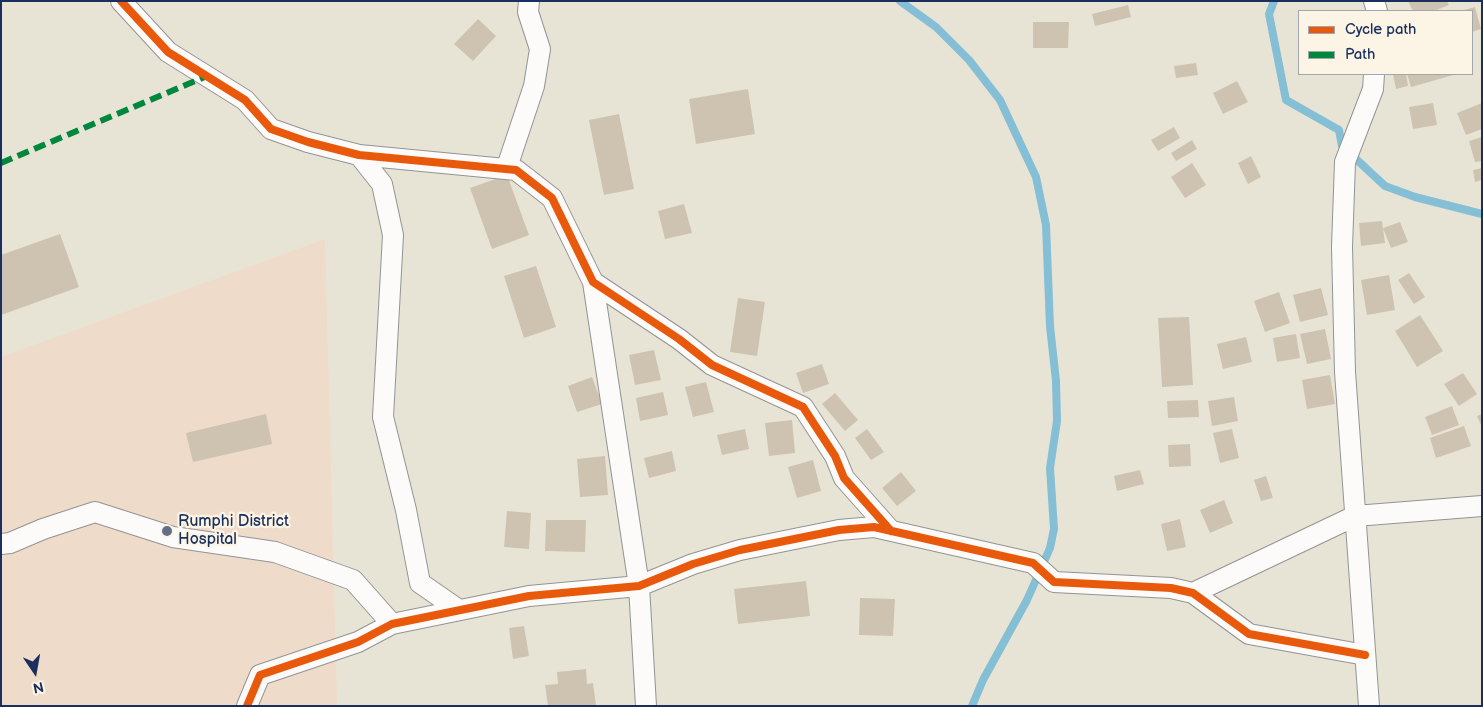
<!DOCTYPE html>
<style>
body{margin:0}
#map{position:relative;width:1483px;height:707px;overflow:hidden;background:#e8e4d5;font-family:"Balsamiq Sans",sans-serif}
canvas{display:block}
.frame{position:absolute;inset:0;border:2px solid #1b2f5e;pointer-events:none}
.legend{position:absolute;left:1298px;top:10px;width:175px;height:65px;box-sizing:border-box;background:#fcf5e5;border:1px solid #a2a6af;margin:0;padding:6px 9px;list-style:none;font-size:15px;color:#1b2f5e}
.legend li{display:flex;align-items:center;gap:10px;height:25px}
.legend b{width:25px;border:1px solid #a2a6af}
.north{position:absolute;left:10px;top:647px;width:50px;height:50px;-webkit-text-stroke:4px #fcf5e5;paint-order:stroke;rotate:168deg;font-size:14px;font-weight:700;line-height:20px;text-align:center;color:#1b2f5e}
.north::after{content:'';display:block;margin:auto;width:18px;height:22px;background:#1b2f5e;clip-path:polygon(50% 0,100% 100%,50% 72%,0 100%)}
</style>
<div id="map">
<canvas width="1483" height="707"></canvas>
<div class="frame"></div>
<ul class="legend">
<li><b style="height:6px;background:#e8590c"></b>Cycle path</li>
<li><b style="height:6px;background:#00873e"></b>Path</li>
</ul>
<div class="north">N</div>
</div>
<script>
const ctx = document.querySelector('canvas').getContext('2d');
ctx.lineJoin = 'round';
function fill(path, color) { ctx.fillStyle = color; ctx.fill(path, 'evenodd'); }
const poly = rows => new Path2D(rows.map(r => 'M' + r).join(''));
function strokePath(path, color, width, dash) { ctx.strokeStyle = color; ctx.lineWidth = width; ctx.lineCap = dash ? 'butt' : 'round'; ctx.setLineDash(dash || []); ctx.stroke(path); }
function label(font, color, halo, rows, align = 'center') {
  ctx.font = font + ' "Balsamiq Sans",sans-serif'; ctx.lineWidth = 4.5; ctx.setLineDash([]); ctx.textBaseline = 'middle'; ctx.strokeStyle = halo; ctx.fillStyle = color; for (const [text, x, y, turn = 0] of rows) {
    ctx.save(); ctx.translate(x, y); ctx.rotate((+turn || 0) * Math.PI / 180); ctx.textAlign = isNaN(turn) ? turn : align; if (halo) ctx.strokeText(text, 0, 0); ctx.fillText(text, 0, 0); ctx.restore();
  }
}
const built = poly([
 [325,239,337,706,1,706,1,357]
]);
const stream = poly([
 [900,1,936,27,969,60,1000,100,1036,177,1046,225,1050,326,1056,381,1057,421,1050,468,1054,529,1050,548,1027,600,983,680,972,706],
 [1274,1,1269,14,1286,100,1339,130,1342,146,1385,186,1415,197,1482,214]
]);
const building = poly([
 [1408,1,1447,1,1449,5,1434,11,1413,11],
 [1128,5,1131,17,1095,26,1092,14],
 [1475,7,1481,29,1472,32,1472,11,1460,11],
 [478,19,496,36,473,61,454,44],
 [1033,22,1069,22,1068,48,1033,48],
 [1196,63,1198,75,1176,78,1174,66],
 [1393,74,1406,74,1408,86,1396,89],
 [1407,74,1457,74,1411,87],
 [1237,81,1248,102,1223,114,1213,93],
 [748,89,755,134,696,144,689,99],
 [1433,103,1437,125,1413,129,1409,107],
 [1482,103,1482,129,1466,135,1457,113],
 [619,114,634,189,604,195,589,120],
 [1174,127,1180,138,1158,151,1151,140],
 [1482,137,1482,161,1475,162,1469,141],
 [1192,140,1197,149,1176,161,1171,153],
 [1251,156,1261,177,1248,184,1238,163],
 [1192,163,1206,185,1185,198,1171,177],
 [1482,168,1482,180,1475,182,1473,170],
 [507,175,529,235,492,249,470,188],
 [684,204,692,233,665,239,658,211],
 [1382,221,1385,243,1361,246,1359,223],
 [1400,222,1408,242,1391,248,1383,228],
 [60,234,79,287,1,315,1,255],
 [536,266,556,327,524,338,504,276],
 [1409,273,1425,297,1414,304,1398,280],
 [1389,275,1395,310,1367,315,1361,280],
 [1321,288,1328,315,1300,322,1293,295],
 [1279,292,1290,323,1265,332,1254,301],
 [738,298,765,302,757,356,730,352],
 [1420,315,1443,351,1417,367,1395,331],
 [1189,317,1193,385,1162,387,1158,318],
 [1325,329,1331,359,1307,364,1300,334],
 [1296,334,1300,358,1277,362,1273,338],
 [1246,337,1252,362,1223,369,1217,344],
 [654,350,661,380,635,385,629,355],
 [822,364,829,384,803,393,796,373],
 [1463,373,1477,394,1459,406,1444,384],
 [1330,375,1335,404,1307,409,1302,380],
 [592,377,602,404,577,412,568,386],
 [706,382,714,412,693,417,685,387],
 [663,392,668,415,640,421,636,398],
 [835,393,858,420,845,431,822,404],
 [1234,397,1238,421,1212,426,1208,401],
 [1198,400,1199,417,1168,418,1167,401],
 [1452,406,1459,425,1432,435,1425,417],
 [266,414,272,444,193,462,186,433],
 [1482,414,1482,427,1477,416],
 [792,420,795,453,769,456,765,423],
 [1464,426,1471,446,1436,458,1430,438],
 [745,429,749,449,722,455,717,435],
 [867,429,884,452,871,460,855,438],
 [1232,429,1239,458,1220,463,1213,433],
 [1190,444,1191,466,1169,467,1168,445],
 [672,451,676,471,649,478,644,458],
 [605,456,608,495,580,497,577,459],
 [813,460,821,491,797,498,788,467],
 [1140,470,1144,484,1117,491,1114,476],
 [901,472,916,491,897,506,882,488],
 [1266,476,1273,498,1261,501,1254,480],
 [1224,500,1233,523,1210,533,1200,510],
 [507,511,531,513,529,549,504,547],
 [1180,519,1186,547,1167,551,1161,524],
 [546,520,586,520,585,552,545,551],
 [806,581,810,616,738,624,734,589],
 [860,598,895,599,893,636,859,635],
 [524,626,529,656,513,659,509,628],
 [586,669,587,684,593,683,596,706,548,706,545,685,558,684,557,672]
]);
const minor = poly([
 [121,1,168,52,245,100,271,129,308,142,359,155,516,170,552,198,593,282,679,339,712,365,803,407,835,456,844,478,891,531],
 [1374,1,1377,11],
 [359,155,382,184,393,235,383,417,406,510,420,583,459,610],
 [507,167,534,86,540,49,528,12,529,1],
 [593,282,639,586,646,706],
 [1,544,10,543,43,529,95,512,173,537,275,552,353,580,392,624],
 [1193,593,1355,516,1482,506],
 [247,706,260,675,358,642,392,624,529,596,639,586,693,564,740,550,839,530,874,527,1033,563,1054,582,1171,588,1193,593,1249,634,1365,655],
 [1369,706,1345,372,1342,247,1345,162,1373,89,1374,74]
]);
const quiet = poly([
 [1,163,207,76]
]);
const cycleway = poly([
 [121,1,168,52,245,100,271,129,308,142,359,155,516,170,552,198,593,282,679,339,712,365,803,407,835,456,844,478,891,531],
 [247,706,260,675,358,642,392,624,529,596,639,586,693,564,740,550,839,530,874,527,1033,563,1054,582,1171,588,1193,593,1249,634,1365,655]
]);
const markers = [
 [167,531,6,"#636e88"]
];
const poiNames = [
 ["Rumphi District",178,522],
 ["Hospital",178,540]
];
fill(built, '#efdbc9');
strokePath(stream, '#85bfd6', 8);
fill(building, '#cec3b1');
strokePath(minor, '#929494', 22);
strokePath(minor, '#fcfbf9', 20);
strokePath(quiet, '#00873e', 6, [12, 6]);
strokePath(cycleway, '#e8590c', 8);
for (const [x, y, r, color] of markers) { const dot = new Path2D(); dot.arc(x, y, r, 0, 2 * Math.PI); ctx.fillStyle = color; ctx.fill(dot); strokePath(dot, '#fcf5e5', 2); }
label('16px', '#1b2f5e', '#fcf5e5', poiNames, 'left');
</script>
